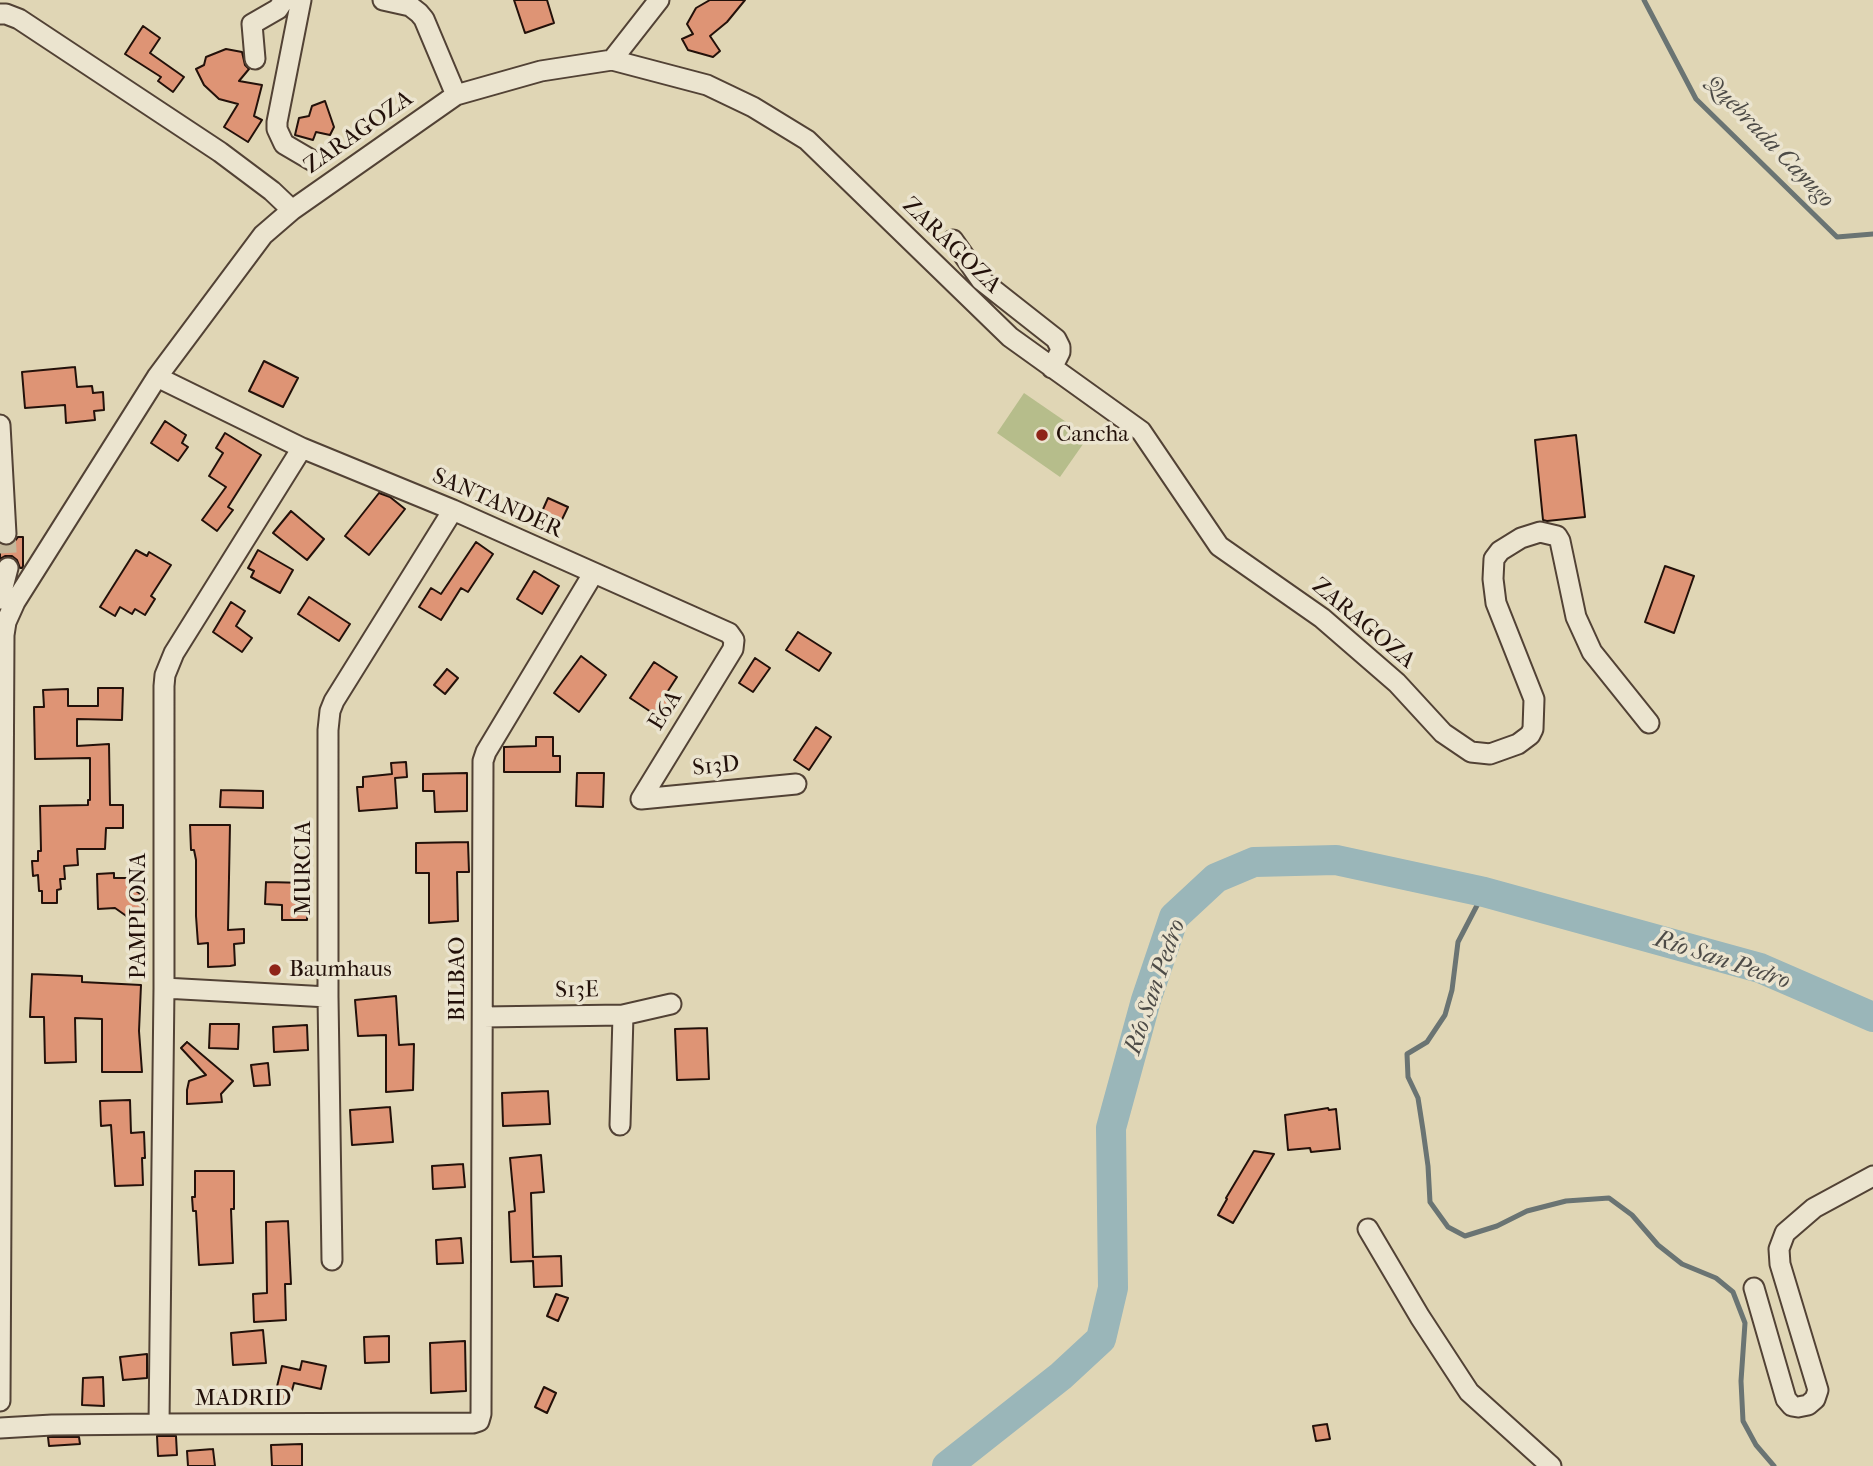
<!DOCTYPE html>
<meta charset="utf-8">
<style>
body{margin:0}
canvas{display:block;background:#e0d6b5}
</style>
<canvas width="1873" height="1466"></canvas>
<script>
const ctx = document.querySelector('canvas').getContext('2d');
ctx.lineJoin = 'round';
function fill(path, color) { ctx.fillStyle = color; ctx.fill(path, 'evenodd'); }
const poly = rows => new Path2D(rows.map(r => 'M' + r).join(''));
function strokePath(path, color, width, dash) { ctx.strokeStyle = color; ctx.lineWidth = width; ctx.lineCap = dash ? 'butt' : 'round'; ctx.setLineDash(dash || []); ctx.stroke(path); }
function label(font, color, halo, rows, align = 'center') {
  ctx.font = font + ' "IM FELL French Canon",serif'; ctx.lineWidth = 7; ctx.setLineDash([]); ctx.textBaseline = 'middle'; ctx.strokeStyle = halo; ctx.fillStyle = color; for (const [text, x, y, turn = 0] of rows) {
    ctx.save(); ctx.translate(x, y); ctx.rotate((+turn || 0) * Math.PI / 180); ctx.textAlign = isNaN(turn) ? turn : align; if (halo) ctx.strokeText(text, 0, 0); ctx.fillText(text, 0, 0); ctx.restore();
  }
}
const green = poly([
 [1024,393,1088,437,1060,477,997,433]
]);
const stream = poly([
 [1644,0,1696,99,1837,237,1873,234],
 [1484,892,1458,942,1452,990,1445,1015,1427,1042,1407,1054,1408,1077,1418,1098,1423,1130,1428,1166,1430,1202,1448,1227,1465,1236,1497,1226,1527,1211,1566,1201,1609,1198,1632,1215,1658,1245,1682,1264,1716,1278,1733,1292,1745,1323,1741,1381,1743,1421,1756,1445,1774,1466]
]);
const river = poly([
 [947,1466,1061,1376,1101,1339,1113,1288,1111,1128,1146,1000,1174,917,1216,878,1254,862,1336,860,1484,892,1760,968,1873,1017]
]);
const building = poly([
 [514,0,547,0,554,23,525,33,514,0],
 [710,0,745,0,727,22,710,36,720,51,713,57,688,50,682,39,693,34,687,24,696,8,710,0],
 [143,26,160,38,150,53,184,77,173,92,158,81,161,77,125,54,143,26],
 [226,49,242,52,245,65,249,69,239,81,262,85,254,116,262,120,248,142,224,127,238,104,219,99,204,85,196,69,204,65,206,57,226,49],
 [325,101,334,127,330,135,316,132,313,140,295,135,299,118,309,116,312,106,325,101],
 [264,361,298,378,283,407,249,391,264,361],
 [75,367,77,387,92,386,93,393,103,392,104,410,94,411,95,420,66,423,65,405,25,408,22,372,75,367],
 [165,421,186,435,182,443,188,447,178,461,151,443,165,421],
 [225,433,261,455,228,507,233,510,217,531,202,520,226,487,209,476,223,453,216,448,225,433],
 [1576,435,1585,517,1547,521,1543,520,1535,440,1576,435],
 [379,493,390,497,405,509,369,555,345,536,379,493],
 [548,498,568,507,555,534,536,525,548,498],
 [291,511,324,539,307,560,273,533,291,511],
 [18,537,23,537,23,566,22,568,20,568,17,560,12,556,5,556,0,559,0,545,6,546,12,545,18,537],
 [476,542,493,554,468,592,461,588,441,620,419,607,431,588,441,594,476,542],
 [136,550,147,556,149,552,171,565,151,596,155,599,145,615,135,609,132,614,120,607,115,616,100,607,136,550],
 [258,550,293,570,280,593,251,577,254,571,248,568,258,550],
 [1665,566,1694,576,1674,633,1645,622,1665,566],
 [534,571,559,586,542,614,517,599,534,571],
 [309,597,350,624,339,641,298,614,309,597],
 [231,602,245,611,236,626,252,638,242,652,213,632,231,602],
 [798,632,831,653,819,671,786,650,798,632],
 [581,656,606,675,579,712,554,693,581,656],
 [755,658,770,668,753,692,739,683,755,658],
 [654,662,677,677,666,694,676,701,663,720,630,698,654,662],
 [447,669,458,678,445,694,434,685,447,669],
 [98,688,123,688,122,720,77,719,77,746,109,744,110,805,123,805,123,828,106,828,105,849,77,849,78,865,64,866,65,879,60,879,61,889,57,890,57,903,42,903,42,891,39,891,38,875,33,876,32,861,38,861,38,851,41,851,40,806,88,805,88,800,90,800,90,758,35,759,34,707,44,707,43,690,68,689,68,706,98,706,98,688],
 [816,727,831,737,809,770,794,760,816,727],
 [536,737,553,737,553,756,560,756,560,772,504,772,504,747,536,746,536,737],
 [406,762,407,777,395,778,397,808,359,811,357,787,363,787,363,777,392,774,391,763,406,762],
 [467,773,467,811,435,812,434,791,423,791,423,774,467,773],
 [577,773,604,773,603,807,576,806,577,773],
 [221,790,263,791,263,808,220,807,221,790],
 [190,825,230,825,228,930,244,929,244,943,234,944,235,965,230,966,208,967,208,943,198,944,196,916,196,860,194,850,191,850,190,825],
 [468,842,469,872,457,872,458,921,429,923,429,873,416,873,416,843,468,842],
 [114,873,114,878,131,878,132,888,147,899,132,920,115,908,98,909,97,874,114,873],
 [266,882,308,883,307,920,282,920,282,905,265,904,266,882],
 [32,974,82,976,82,982,141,985,139,1031,142,1072,102,1072,102,1019,75,1018,76,1062,45,1063,44,1017,30,1017,32,974],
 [396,996,399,1045,414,1044,413,1090,386,1092,386,1035,358,1036,355,1000,396,996],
 [210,1024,239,1024,238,1049,209,1048,210,1024],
 [307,1025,308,1050,274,1052,273,1027,307,1025],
 [707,1028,709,1079,677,1080,675,1029,707,1028],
 [187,1042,233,1081,221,1094,222,1102,187,1104,187,1090,189,1081,206,1075,181,1048,187,1042],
 [268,1063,270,1085,254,1086,251,1065,268,1063],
 [548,1091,550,1124,503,1126,502,1093,548,1091],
 [130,1100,131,1133,144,1132,145,1158,142,1158,143,1185,115,1186,111,1125,101,1126,100,1101,130,1100],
 [390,1107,393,1142,352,1145,350,1110,390,1107],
 [1328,1108,1329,1110,1336,1109,1340,1149,1311,1152,1310,1148,1288,1150,1285,1115,1328,1108],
 [1254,1151,1274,1154,1233,1223,1218,1215,1227,1199,1226,1198,1254,1151],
 [541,1155,544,1192,531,1193,533,1257,561,1256,562,1286,534,1287,533,1261,511,1262,509,1212,515,1211,510,1158,541,1155],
 [463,1164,465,1187,433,1189,432,1166,463,1164],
 [195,1171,234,1171,234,1209,231,1209,233,1263,199,1265,196,1211,193,1211,192,1197,195,1197,195,1171],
 [288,1221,291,1284,285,1284,286,1320,254,1322,253,1294,267,1293,266,1222,288,1221],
 [461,1238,463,1263,437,1264,436,1240,461,1238],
 [556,1294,568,1298,558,1321,547,1316,556,1294],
 [263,1330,266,1363,233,1365,231,1333,263,1330],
 [389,1336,389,1362,365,1363,364,1337,389,1336],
 [465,1341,466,1391,431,1393,430,1343,465,1341],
 [147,1354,147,1378,123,1380,120,1357,147,1354],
 [302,1361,326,1366,321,1389,294,1383,289,1402,274,1399,282,1366,300,1370,302,1361],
 [103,1377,104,1406,82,1405,83,1378,103,1377],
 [544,1387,556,1393,547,1413,535,1407,544,1387],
 [1327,1424,1330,1439,1316,1441,1313,1426,1327,1424],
 [157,1436,176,1436,177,1455,158,1456,157,1436],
 [48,1437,79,1437,80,1444,49,1446,48,1437],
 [302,1444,302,1466,272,1466,271,1445,302,1444],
 [213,1449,215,1466,188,1466,187,1451,213,1449]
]);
const minorTunnel = poly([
 [6,534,8,568]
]);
const minor = poly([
 [301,0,277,122,277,129,284,144,313,161],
 [383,0,410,6,419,13,424,19,456,95],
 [0,14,6,14,19,19,220,152,272,191,292,210],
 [255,59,252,24,278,9,284,0],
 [612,60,659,0],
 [953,240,981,280,1056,339,1060,347,1060,352,1052,368],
 [157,377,302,448,453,510,729,633,734,640,733,649,641,799],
 [0,425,6,534],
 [0,599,8,568],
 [4,635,6,622,15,602,157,377,263,235,292,210,456,95,541,71,612,60,707,85,753,107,807,140,1010,337,1141,431,1219,546,1322,618,1397,683,1443,733,1471,752,1490,754,1518,744,1530,735,1533,729,1534,699,1496,603,1493,579,1494,559,1500,551,1521,538,1540,532,1557,536,1560,541,1576,617,1592,652,1649,723],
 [641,799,796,784],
 [164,988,328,997],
 [483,1017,623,1015,671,1004],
 [620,1125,623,1015],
 [1368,1229,1420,1317,1469,1392,1551,1466],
 [332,1260,328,997,328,730,330,711,334,701,453,510],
 [1754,1288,1786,1399,1792,1406,1798,1407,1808,1405,1815,1399,1818,1390,1780,1264,1779,1249,1785,1233,1814,1208,1873,1176],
 [0,1401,4,635,2,622],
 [159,1424,164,988,164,686,165,675,174,653,302,448],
 [0,1428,52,1425,159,1424,473,1423,479,1421,481,1414,483,761,486,752,593,574]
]);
const markers = [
 [1042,435,7,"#8f2418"],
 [275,970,7,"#8f2418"]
];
const streetNames = [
 ["ZARAGOZA",359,133,-35],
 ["ZARAGOZA",951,246,44],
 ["SANTANDER",497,504,24],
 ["ZARAGOZA",1363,624,40],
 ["E6A",666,711,-58],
 ["S13D",716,767,-6],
 ["MURCIA",304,868,-90],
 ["PAMPLONA",139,916,-90],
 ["BILBAO",458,979,-90],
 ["S13E",577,991,-1],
 ["MADRID",243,1399]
];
const poiNames = [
 ["Cancha",1056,435],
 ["Baumhaus",289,970]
];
const waterNames = [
 ["Quebrada Cayugo",1769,142,46],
 ["Río San Pedro",1722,961,18],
 ["Río San Pedro",1156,987,-71]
];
fill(green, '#b6bd8b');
strokePath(stream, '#6a7473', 5);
strokePath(river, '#9ab6b9', 30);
fill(building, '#de9475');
strokePath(building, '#23110a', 2);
strokePath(minorTunnel, '#c4b89b', 19, [19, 10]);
strokePath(minor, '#524235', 23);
strokePath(minor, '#ebe4cf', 19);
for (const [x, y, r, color] of markers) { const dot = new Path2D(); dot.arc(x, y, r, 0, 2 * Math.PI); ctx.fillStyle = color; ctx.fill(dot); strokePath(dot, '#ebe4cf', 2.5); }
label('23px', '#23110a', '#ebe4cf', streetNames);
label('23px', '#23110a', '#ebe4cf', poiNames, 'left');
label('italic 24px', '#4d4b47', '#ebe4cf', waterNames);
</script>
